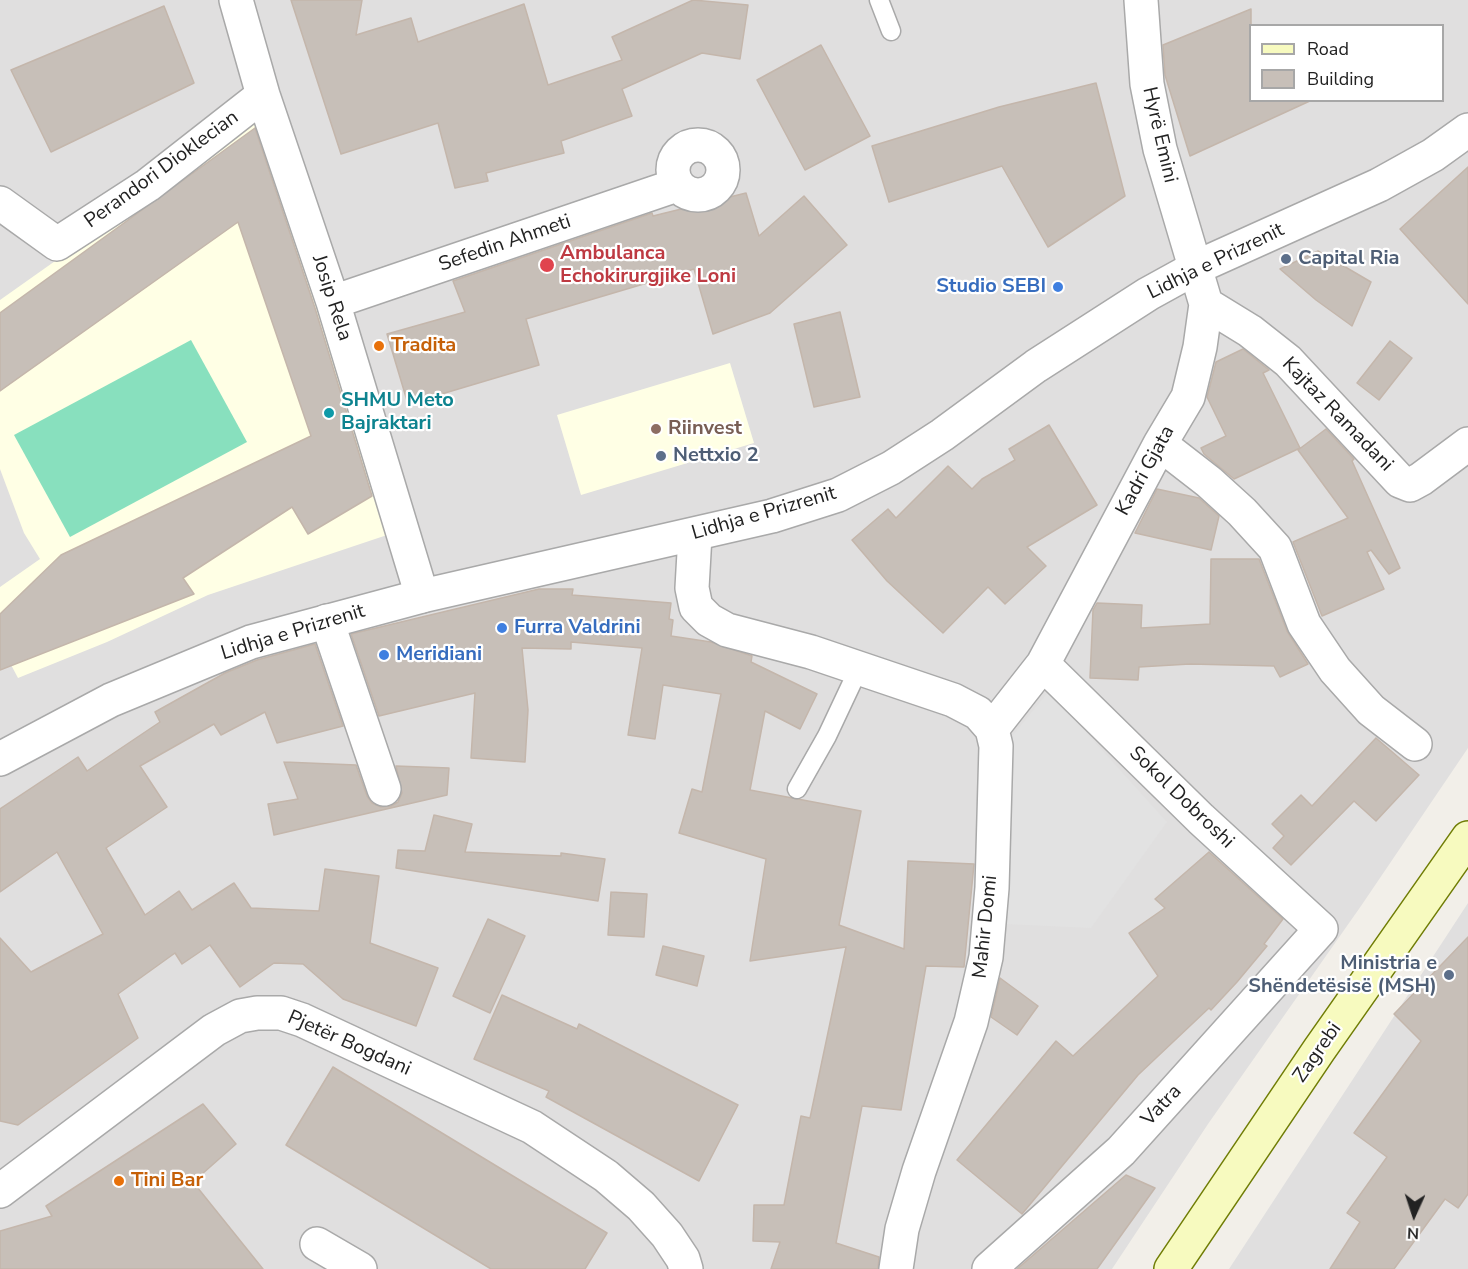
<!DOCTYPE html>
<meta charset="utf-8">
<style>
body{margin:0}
#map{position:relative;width:1468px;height:1269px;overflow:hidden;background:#f2efe9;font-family:"Nunito Sans",sans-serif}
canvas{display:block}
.legend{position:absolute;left:1249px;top:24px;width:195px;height:78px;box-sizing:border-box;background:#fff;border:2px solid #a7a7a7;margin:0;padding:8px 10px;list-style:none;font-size:18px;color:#222}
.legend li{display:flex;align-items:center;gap:12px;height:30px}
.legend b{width:30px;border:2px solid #a7a7a7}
.north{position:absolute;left:1384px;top:1185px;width:60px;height:60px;-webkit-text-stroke:4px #fff;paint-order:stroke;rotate:183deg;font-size:16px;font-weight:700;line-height:24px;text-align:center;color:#222}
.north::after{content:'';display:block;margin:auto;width:21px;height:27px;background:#222;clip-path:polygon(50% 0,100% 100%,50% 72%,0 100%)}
</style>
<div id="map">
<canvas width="1468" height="1269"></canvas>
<ul class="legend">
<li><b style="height:8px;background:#f7fabf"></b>Road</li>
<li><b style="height:16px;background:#c7bfb8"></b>Building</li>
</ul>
<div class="north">N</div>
</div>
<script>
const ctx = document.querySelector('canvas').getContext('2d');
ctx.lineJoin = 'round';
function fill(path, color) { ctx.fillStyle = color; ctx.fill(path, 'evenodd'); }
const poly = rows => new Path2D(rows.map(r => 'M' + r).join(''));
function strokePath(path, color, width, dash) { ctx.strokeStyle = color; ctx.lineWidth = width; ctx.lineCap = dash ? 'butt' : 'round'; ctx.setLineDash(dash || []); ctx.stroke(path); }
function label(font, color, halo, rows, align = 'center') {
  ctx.font = font + ' "Nunito Sans",sans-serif'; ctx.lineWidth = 4.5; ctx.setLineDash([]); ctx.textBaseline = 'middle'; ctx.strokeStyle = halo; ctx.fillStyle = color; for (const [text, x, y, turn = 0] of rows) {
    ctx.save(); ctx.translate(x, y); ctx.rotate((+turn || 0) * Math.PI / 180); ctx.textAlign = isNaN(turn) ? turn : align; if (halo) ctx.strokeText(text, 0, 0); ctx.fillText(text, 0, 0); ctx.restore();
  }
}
const residential = poly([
 [0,0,1468,0,1468,748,1361,906,1208,1124,1112,1269,0,1269],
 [1250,26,1442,26,1442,100,1250,100],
 [1468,903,1468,1269,1229,1269,1323,1125]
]);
const education = poly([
 [263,114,396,532,208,595,107,642,18,678,0,644,0,587,40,559,24,533,0,469,0,300],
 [730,363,754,443,581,495,557,415]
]);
const pitch = poly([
 [191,340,247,442,70,537,14,435]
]);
const parking = poly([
 [1049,691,1167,822,1091,928,1005,924,1012,736]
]);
const building = poly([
 [291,0,362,0,356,35,411,18,418,42,524,4,548,85,622,60,612,37,693,0,748,5,740,59,702,53,622,89,632,116,561,141,564,153,486,173,488,181,455,188,438,123,341,154,291,0],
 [164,6,194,83,51,152,11,70,164,6],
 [1251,9,1251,100,1312,100,1190,156,1165,75,1163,45,1251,9],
 [821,45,870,136,805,170,757,80,821,45],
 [1096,83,1125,196,1048,247,1002,166,889,202,872,146,999,107,1096,83],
 [255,128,315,308,372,496,308,534,292,507,183,578,194,594,0,670,0,614,61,555,311,436,238,222,0,391,0,313,255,128],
 [1468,167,1468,304,1400,229,1468,167],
 [746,193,759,236,804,196,847,245,770,313,713,334,694,269,526,319,539,365,408,404,387,334,465,312,453,281,652,213,653,216,746,193],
 [1318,251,1371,282,1352,326,1316,300,1280,269,1318,251],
 [840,312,860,397,814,407,794,324,840,312],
 [1390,341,1412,358,1379,400,1357,383,1390,341],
 [1243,349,1269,370,1263,373,1300,448,1234,479,1204,454,1201,448,1226,436,1207,397,1216,362,1243,349],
 [1049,425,1097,505,1027,547,1046,566,1005,604,988,587,943,633,887,581,852,540,888,509,896,518,948,466,972,489,982,479,1015,460,1009,449,1049,425],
 [1326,429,1354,459,1352,461,1400,568,1389,574,1371,550,1367,552,1384,589,1322,616,1293,542,1348,518,1298,450,1326,429],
 [1157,489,1199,498,1219,516,1211,550,1135,533,1157,489],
 [1211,559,1259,559,1287,631,1308,664,1280,677,1274,666,1190,664,1139,667,1138,680,1090,678,1093,610,1097,603,1142,605,1141,628,1210,624,1211,559],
 [539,589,573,589,572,595,671,603,669,619,673,620,671,636,711,642,752,656,751,662,817,694,800,729,765,711,750,790,861,811,839,925,904,949,908,861,974,864,964,967,926,966,901,1110,862,1106,836,1243,879,1257,878,1269,771,1269,780,1242,753,1241,754,1205,784,1205,801,1116,810,1118,846,947,750,961,766,859,679,833,692,789,702,792,721,694,663,685,655,739,628,735,642,648,571,642,571,649,522,648,528,710,525,762,471,758,475,693,379,716,351,634,539,589],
 [315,644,343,726,277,743,265,712,221,735,214,724,140,766,167,807,106,848,145,915,179,891,192,910,234,883,251,908,319,911,325,869,379,876,370,943,438,968,416,1026,343,999,303,964,274,963,240,987,210,945,182,964,175,953,118,994,138,1038,18,1125,0,1121,0,938,31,972,103,934,57,852,0,892,0,809,78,757,87,771,160,722,155,712,225,673,257,660,315,644],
 [1376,738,1419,775,1376,821,1354,801,1291,865,1273,848,1284,836,1272,824,1301,795,1312,806,1376,738],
 [284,762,356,765,367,796,372,803,381,807,391,806,398,802,402,793,396,766,449,768,447,795,274,835,268,804,298,799,284,762],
 [434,815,472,824,465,852,561,856,561,853,605,859,598,901,396,868,398,850,425,851,434,815],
 [1209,852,1283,919,1264,944,1267,946,1237,982,1211,1010,1209,1008,1138,1075,1022,1214,957,1160,1056,1041,1073,1056,1158,976,1129,933,1165,908,1155,899,1209,852],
 [611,892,647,894,644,937,608,935,611,892],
 [488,919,525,936,490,1013,453,996,488,919],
 [1468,937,1468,1194,1458,1208,1445,1199,1394,1269,1330,1269,1360,1222,1347,1213,1387,1157,1354,1133,1421,1041,1394,1014,1468,937],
 [663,946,704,956,697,986,656,975,663,946],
 [1000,978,1038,1006,1017,1035,991,1017,1000,978],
 [502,995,577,1029,579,1024,738,1105,699,1181,546,1097,549,1091,474,1059,502,995],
 [333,1067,607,1233,585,1269,491,1269,286,1145,333,1067],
 [203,1104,236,1144,193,1182,263,1269,0,1269,0,1231,52,1216,46,1206,203,1104],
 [1126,1175,1155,1188,1097,1269,1017,1269,1126,1175]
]);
const service = poly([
 [879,0,891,31],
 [797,789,827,736,859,668]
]);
const minor = poly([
 [236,0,263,95,333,302,422,596],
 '673 170a25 25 0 1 1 50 0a25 25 0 1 1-50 0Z',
 [0,203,57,244,148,185,263,95],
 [333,302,677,185],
 [1206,304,1250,331,1288,361,1400,481,1410,485,1421,479,1468,444],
 [1160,444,1209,482,1242,512,1275,548,1304,624,1335,670,1371,710,1415,744],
 [695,535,692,588,696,607,709,620,727,630,811,652,953,700,978,713,992,729],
 [327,621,384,789],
 [0,1191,214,1030,240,1016,257,1013,281,1013,302,1020,532,1127,606,1176,641,1206,667,1235,683,1259,686,1269],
 [317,1244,360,1269],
 [896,1269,902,1229,919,1171,971,1022,986,957,992,888,996,746,992,729,1043,664,1160,444,1188,397,1200,347,1206,304,1160,149,1147,84,1141,0],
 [989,1269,1121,1151,1321,929,1201,819,1043,664]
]);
const tertiary = poly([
 [0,759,111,700,251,642,422,596,772,516,838,495,891,468,942,435,1036,366,1148,294,1197,267,1379,185,1433,155,1468,130]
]);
const secondary = poly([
 [1171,1269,1319,1050,1468,838]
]);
const markers = [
 [1286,259,6,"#5c6f8a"],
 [547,265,8,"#e0444e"],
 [1058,287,6,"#3f7fe0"],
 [379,346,6,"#e8710a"],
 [329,413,6,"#0f9aa8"],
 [656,429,6,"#8d6e63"],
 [661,456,6,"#5c6f8a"],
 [502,628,6,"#3f7fe0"],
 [384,655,6,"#3f7fe0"],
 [1449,975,6,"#5c6f8a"],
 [119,1181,6,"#e8710a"]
];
const streetNames = [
 ["Hyrë Emini",1159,135,77],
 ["Perandori Dioklecian",162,170,-36],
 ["Sefedin Ahmeti",505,244,-19],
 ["Lidhja e Prizrenit",1216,262,-26],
 ["Josip Rela",331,298,72],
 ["Kajtaz Ramadani",1337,415,46],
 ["Kadri Gjata",1146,471,-61],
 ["Lidhja e Prizrenit",764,514,-16],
 ["Lidhja e Prizrenit",293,633,-17],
 ["Sokol Dobroshi",1181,798,44],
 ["Mahir Domi",986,927,-84],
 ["Pjetër Bogdani",349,1044,24],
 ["Zagrebi",1318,1053,-55],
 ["Vatra",1162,1106,-47]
];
const healthNames = [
 ["Ambulanca",560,254],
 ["Echokirurgjike Loni",560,277]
];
const serviceNames = [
 ["Capital Ria",1298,259],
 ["Nettxio 2",673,456],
 ["Ministria e",1437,964,"right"],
 ["Shëndetësisë (MSH)",1437,987,"right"]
];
const shopNames = [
 ["Studio SEBI",1046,287,"right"],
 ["Furra Valdrini",514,628],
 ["Meridiani",396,655]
];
const foodNames = [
 ["Tradita",391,346],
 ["Tini Bar",131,1181]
];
const cultureNames = [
 ["SHMU Meto",341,401],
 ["Bajraktari",341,424]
];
const educationNames = [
 ["Riinvest",668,429]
];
fill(residential, '#e0dfdf');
fill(education, '#ffffe5');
fill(pitch, '#88e0be');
fill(parking, '#e2e2e2');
fill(building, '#c7bfb8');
strokePath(building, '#c4b6ab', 1.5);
strokePath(service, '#a9a9a9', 21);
strokePath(minor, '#a9a9a9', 36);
strokePath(tertiary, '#a9a9a9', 36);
strokePath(secondary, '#707d05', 36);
strokePath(service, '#fff', 18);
strokePath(minor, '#fff', 33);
strokePath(tertiary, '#fff', 33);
strokePath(secondary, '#f7fabf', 33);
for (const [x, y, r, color] of markers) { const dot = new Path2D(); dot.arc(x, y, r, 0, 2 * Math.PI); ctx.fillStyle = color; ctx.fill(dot); strokePath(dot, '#fff', 2); }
label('20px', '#222', '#fff', streetNames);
label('bold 20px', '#be3a42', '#fff', healthNames, 'left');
label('bold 20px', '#4e5e75', '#fff', serviceNames, 'left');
label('bold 20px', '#366cbe', '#fff', shopNames, 'left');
label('bold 20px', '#c56008', '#fff', foodNames, 'left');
label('bold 20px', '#0d838f', '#fff', cultureNames, 'left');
label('bold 20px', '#785e54', '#fff', educationNames, 'left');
</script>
